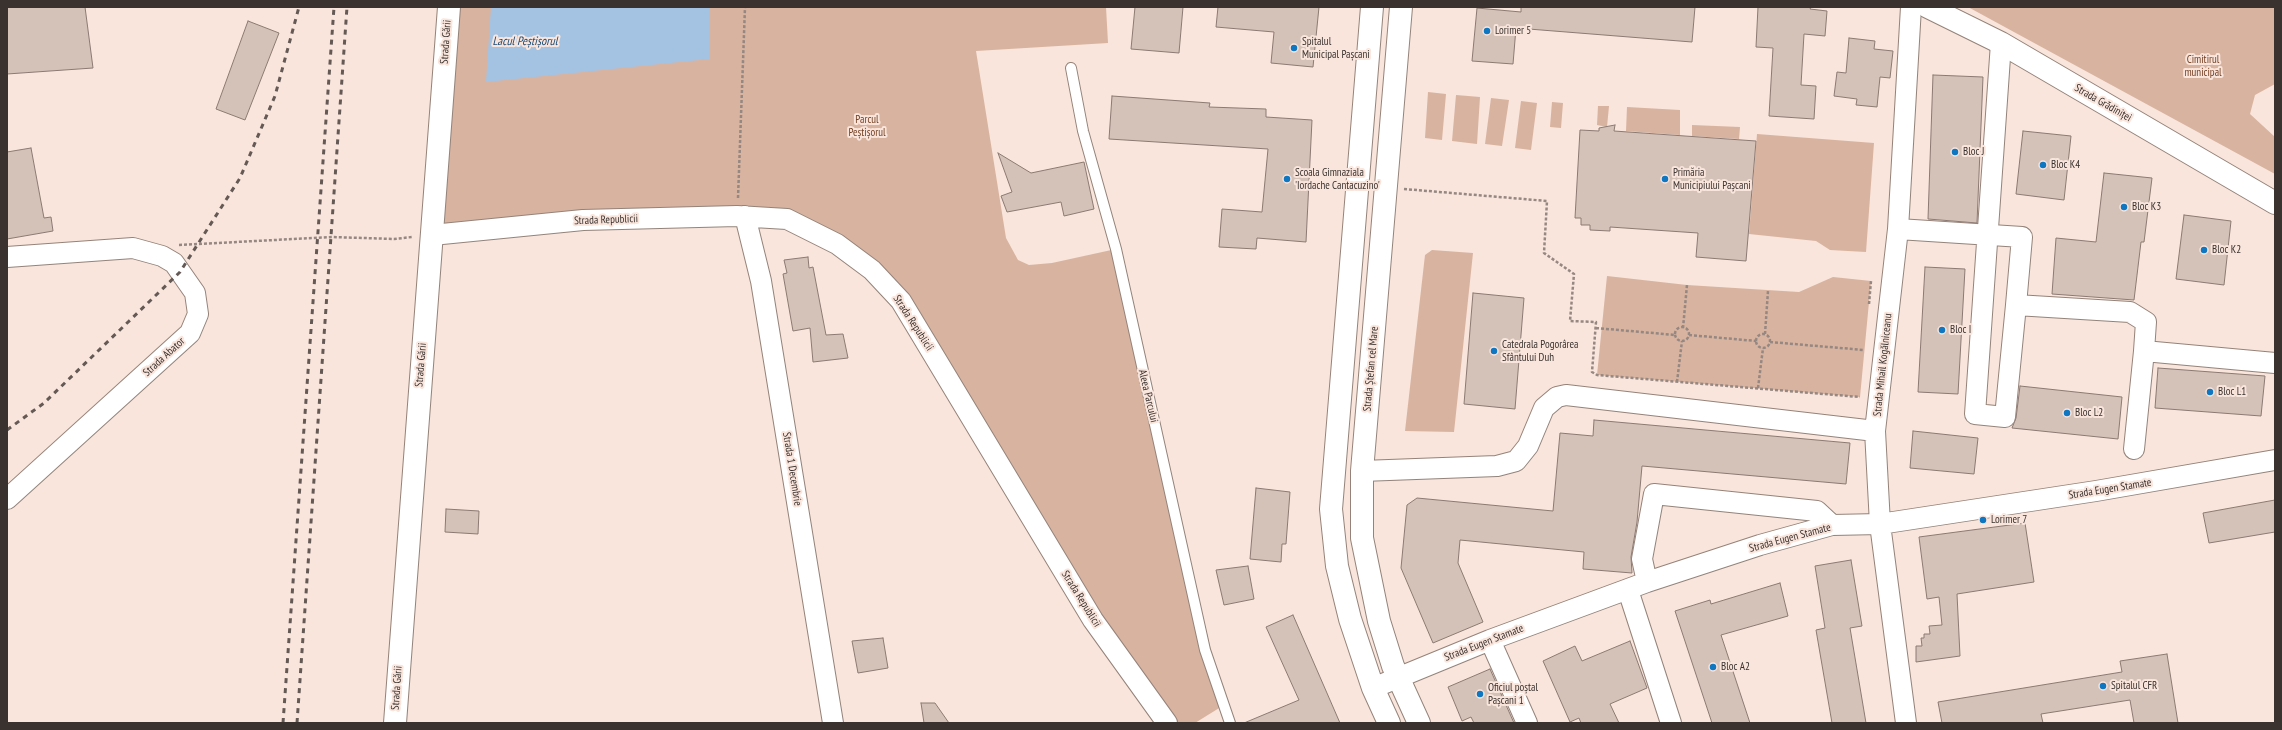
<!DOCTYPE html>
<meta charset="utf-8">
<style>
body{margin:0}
#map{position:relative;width:2282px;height:730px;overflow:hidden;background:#f9e5dc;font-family:"PT Sans Narrow",sans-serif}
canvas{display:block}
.frame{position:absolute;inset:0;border:8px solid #3a322f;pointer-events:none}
</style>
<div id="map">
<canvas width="2282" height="730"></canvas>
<div class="frame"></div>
</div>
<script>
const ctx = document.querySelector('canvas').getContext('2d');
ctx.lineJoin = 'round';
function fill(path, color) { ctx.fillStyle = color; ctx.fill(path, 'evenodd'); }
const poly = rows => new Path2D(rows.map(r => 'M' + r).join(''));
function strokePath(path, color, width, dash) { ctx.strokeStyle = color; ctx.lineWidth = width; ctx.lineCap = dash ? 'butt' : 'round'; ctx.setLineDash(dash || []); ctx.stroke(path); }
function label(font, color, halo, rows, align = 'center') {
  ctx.font = font + ' "PT Sans Narrow",sans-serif'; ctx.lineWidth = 4; ctx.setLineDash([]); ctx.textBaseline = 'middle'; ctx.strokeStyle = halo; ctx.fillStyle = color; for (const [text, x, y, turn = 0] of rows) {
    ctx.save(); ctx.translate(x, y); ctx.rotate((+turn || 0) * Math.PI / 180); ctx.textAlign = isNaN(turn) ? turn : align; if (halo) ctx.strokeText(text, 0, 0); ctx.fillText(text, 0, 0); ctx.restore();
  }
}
const green = poly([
 [449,7,1106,7,1108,43,976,51,1006,238,1018,260,1029,265,1052,263,1116,249,1224,705,1195,723,1167,723,901,301,787,219,432,235],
 [1968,7,2275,7,2275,84,2255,95,2250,114,2275,137,2275,174],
 [1428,92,1446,94,1442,140,1425,138],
 [1456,95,1480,97,1477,144,1452,141],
 [1491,98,1509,100,1502,146,1485,144],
 [1521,101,1537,103,1531,150,1515,148],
 [1552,102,1563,103,1561,128,1550,127],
 [1598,106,1609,106,1607,127,1597,125],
 [1627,107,1680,110,1680,135,1626,131],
 [1692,125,1740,127,1739,139,1692,136],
 [1757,134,1874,143,1866,252,1830,250,1816,241,1749,234],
 [1432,250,1473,253,1454,432,1405,431,1425,255],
 [1607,276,1687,285,1799,292,1833,277,1871,281,1860,397,1597,375]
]);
const water = poly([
 [491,7,709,7,709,59,486,82]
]);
const building = poly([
 [7,7,85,7,93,68,7,74,7,7],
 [1135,7,1183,7,1179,53,1131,49,1135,7],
 [1218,7,1319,7,1313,67,1271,63,1274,32,1216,27,1218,7],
 [1521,7,1695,7,1692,42,1516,28,1513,64,1472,61,1477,8,1521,12,1521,7],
 [1758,7,1811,7,1810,9,1827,11,1825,36,1804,34,1801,85,1816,86,1814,119,1769,116,1773,48,1756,47,1758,7],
 [248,21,279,33,245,120,216,109,248,21],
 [1849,38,1875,41,1874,49,1893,51,1890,78,1880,77,1877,107,1856,105,1857,99,1834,96,1837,72,1846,73,1849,38],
 [1933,75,1983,77,1977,223,1928,219,1933,75],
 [1112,96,1210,103,1209,107,1266,109,1266,117,1312,120,1306,242,1257,238,1256,249,1219,247,1222,209,1262,212,1268,149,1109,139,1112,96],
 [1615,125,1614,131,1756,141,1746,261,1696,257,1698,233,1610,227,1610,231,1590,230,1590,225,1581,225,1581,218,1575,218,1580,130,1599,131,1599,128,1615,125],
 [2023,131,2071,136,2064,200,2016,194,2023,131],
 [31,148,44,218,51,217,53,231,7,239,7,152,31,148],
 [998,153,1031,173,1084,162,1094,209,1064,216,1061,202,1007,212,1001,196,1012,192,998,153],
 [2104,173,2152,178,2144,242,2141,242,2134,300,2052,294,2056,238,2096,242,2104,173],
 [2184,215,2231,221,2224,285,2176,279,2184,215],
 [808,257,809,268,813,267,826,335,843,334,848,358,813,362,810,328,793,331,783,274,787,273,784,260,808,257],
 [1925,267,1965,269,1958,394,1918,392,1925,267],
 [1473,293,1524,298,1515,409,1464,404,1473,293],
 [2158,368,2265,376,2261,416,2155,408,2158,368],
 [2020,386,2122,397,2118,439,2012,428,2016,418,2020,386],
 [1594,420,1850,443,1846,484,1642,466,1637,522,1631,557,1632,573,1583,569,1584,552,1460,540,1458,563,1483,622,1433,643,1401,568,1407,505,1417,498,1553,511,1560,433,1593,436,1594,420],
 [1913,431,1978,438,1974,474,1910,468,1913,431],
 [1256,488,1290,492,1286,544,1282,544,1281,562,1250,559,1256,488],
 [2275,500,2275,532,2209,543,2203,513,2275,500],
 [446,509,479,511,478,534,445,532,446,509],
 [2025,523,2034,582,1957,594,1960,656,1916,662,1916,646,1922,646,1921,638,1924,638,1924,634,1930,634,1929,626,1942,625,1939,597,1927,599,1919,537,2025,523],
 [1851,560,1862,626,1850,628,1866,723,1832,723,1816,630,1825,628,1815,566,1851,560],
 [1248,566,1254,599,1224,605,1216,570,1248,566],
 [1780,583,1788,616,1721,635,1750,723,1712,723,1675,611,1710,600,1711,604,1780,583],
 [1293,615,1340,723,1244,723,1299,700,1266,627,1293,615],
 [883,638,888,668,858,673,852,641,883,638],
 [1630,641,1647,688,1610,704,1619,723,1581,723,1579,718,1570,722,1543,661,1575,646,1582,661,1630,641],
 [2167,654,2178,723,2134,723,2130,700,2041,714,2043,723,1942,723,1938,702,2122,672,2120,661,2167,654],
 [1490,669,1514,723,1474,723,1471,717,1462,721,1448,687,1490,669],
 [921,703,935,703,949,723,924,723,921,703]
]);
const path = poly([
 [1404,189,1547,201,1544,253,1574,274,1570,321,1596,322,1592,372,1597,375,1860,397],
 [738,198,745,7],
 [179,245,332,237,394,239,412,237],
 [1869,304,1871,281],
 '1675 334a7 7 0 1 1 14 0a7 7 0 1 1-14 0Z',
 [1596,328,1675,335],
 [1683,328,1687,285],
 '1756 341a7 7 0 1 1 14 0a7 7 0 1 1-14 0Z',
 [1765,334,1768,291],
 [1689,335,1756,341],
 [1770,342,1864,350],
 [1677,382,1682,341],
 [1758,388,1763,348]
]);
const lane = poly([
 [1071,68,1083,131,1116,249,1205,650,1230,723]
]);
const street = poly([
 [2001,43,1975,414,2005,417,2016,305],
 [745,216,761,281,833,723],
 [1898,229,2022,237,2016,305,2130,312,2146,322,2144,351,2275,363],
 [432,235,583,220,737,216,787,219,837,244,872,270,901,301,1093,620,1167,723],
 [7,257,133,248,162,256,174,263,195,293,198,314,190,333,7,499],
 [2134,449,2144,351],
 [1362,471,1497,466,1516,461,1528,446,1544,408,1557,397,1566,395,1875,431],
 [1647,582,1642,559,1654,494,1817,511,1832,525],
 [1628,590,1671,723],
 [1490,640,1527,723],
 [1373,688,1490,640,1647,582,1760,545,1832,525,1880,524,2096,491,2275,460],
 [1906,723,1880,524,1875,431,1898,229,1911,7]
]);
const secondary = poly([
 [1372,7,1331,509,1337,566,1350,619,1373,688,1389,723],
 [1401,7,1362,471,1362,538,1379,621,1393,666,1419,723],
 [395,723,449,7]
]);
const primary = poly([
 [1928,7,2001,43,2275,203]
]);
const rail = poly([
 [7,430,44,403,180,272,240,178,275,96,299,7],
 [283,723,334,7],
 [297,723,347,7]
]);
const markers = [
 [1487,31,4,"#0f76c2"],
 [1294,48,4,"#0f76c2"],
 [1955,152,4,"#0f76c2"],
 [2043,165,4,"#0f76c2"],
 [1287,179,4,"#0f76c2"],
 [1665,179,4,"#0f76c2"],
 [2124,207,4,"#0f76c2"],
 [2204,250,4,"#0f76c2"],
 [1942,330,4,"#0f76c2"],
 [1494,351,4,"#0f76c2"],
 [2210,392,4,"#0f76c2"],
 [2067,413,4,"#0f76c2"],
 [1983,520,4,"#0f76c2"],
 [1713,667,4,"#0f76c2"],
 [2103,686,4,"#0f76c2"],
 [1480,694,4,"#0f76c2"]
];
const poiNames = [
 ["Lorimer 5",1495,31],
 ["Spitalul",1302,42],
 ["Municipal Pașcani",1302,55],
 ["Bloc J",1963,152],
 ["Bloc K4",2051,165],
 ["Scoala Gimnaziala",1295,173],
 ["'Iordache Cantacuzino'",1295,186],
 ["Primăria",1673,173],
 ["Municipiului Pașcani",1673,186],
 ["Bloc K3",2132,207],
 ["Bloc K2",2212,250],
 ["Bloc I",1950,330],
 ["Catedrala Pogorârea",1502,345],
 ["Sfântului Duh",1502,358],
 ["Bloc L1",2218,392],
 ["Bloc L2",2075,413],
 ["Lorimer 7",1991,520],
 ["Bloc A2",1721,667],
 ["Spitalul CFR",2111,686],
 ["Oficiul poștal",1488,688],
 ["Pașcani 1",1488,701]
];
const streetNames = [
 ["Strada Gării",446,42,-86],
 ["Strada Grădiniței",2103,103,30],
 ["Strada Republicii",606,220,-2],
 ["Strada Republicii",913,323,57],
 ["Strada Abator",164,357,-42],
 ["Strada Gării",421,365,-85],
 ["Strada Mihail Kogălniceanu",1883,365,-84],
 ["Strada Ștefan cel Mare",1371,369,-85],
 ["Aleea Parcului",1148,396,77],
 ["Strada 1 Decembrie",792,469,81],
 ["Strada Eugen Stamate",2110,489,-9],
 ["Strada Eugen Stamate",1790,538,-15],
 ["Strada Republicii",1081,599,58],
 ["Strada Eugen Stamate",1484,643,-21],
 ["Strada Gării",397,688,-86]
];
const parkNames = [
 ["Cimitirul",2203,60],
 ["municipal",2203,73],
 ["Parcul",867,120],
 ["Peștișorul",867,133]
];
const waterNames = [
 ["Lacul Peștișorul",525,42]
];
fill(green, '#d8b3a0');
fill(water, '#a4c3e2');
fill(building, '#d4c1b8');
strokePath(building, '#8c7a72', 1);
strokePath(lane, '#94837a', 12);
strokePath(street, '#94837a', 22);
strokePath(secondary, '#94837a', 24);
strokePath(primary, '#94837a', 24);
strokePath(path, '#958781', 2.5, [3, 2]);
strokePath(lane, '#fff', 10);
strokePath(street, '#fff', 20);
strokePath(secondary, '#fff', 22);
strokePath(primary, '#fff', 22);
strokePath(rail, '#645955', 3, [5, 5]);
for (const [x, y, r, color] of markers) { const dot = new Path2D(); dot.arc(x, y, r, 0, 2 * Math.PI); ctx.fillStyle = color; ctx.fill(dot); strokePath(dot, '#f9e5dc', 1.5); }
label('11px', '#3a322f', '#f9e5dc', poiNames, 'left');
label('11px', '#3a322f', '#f9e5dc', streetNames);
label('11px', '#733e21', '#f9e5dc', parkNames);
label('italic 12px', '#1d4b74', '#f9e5dc', waterNames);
</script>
